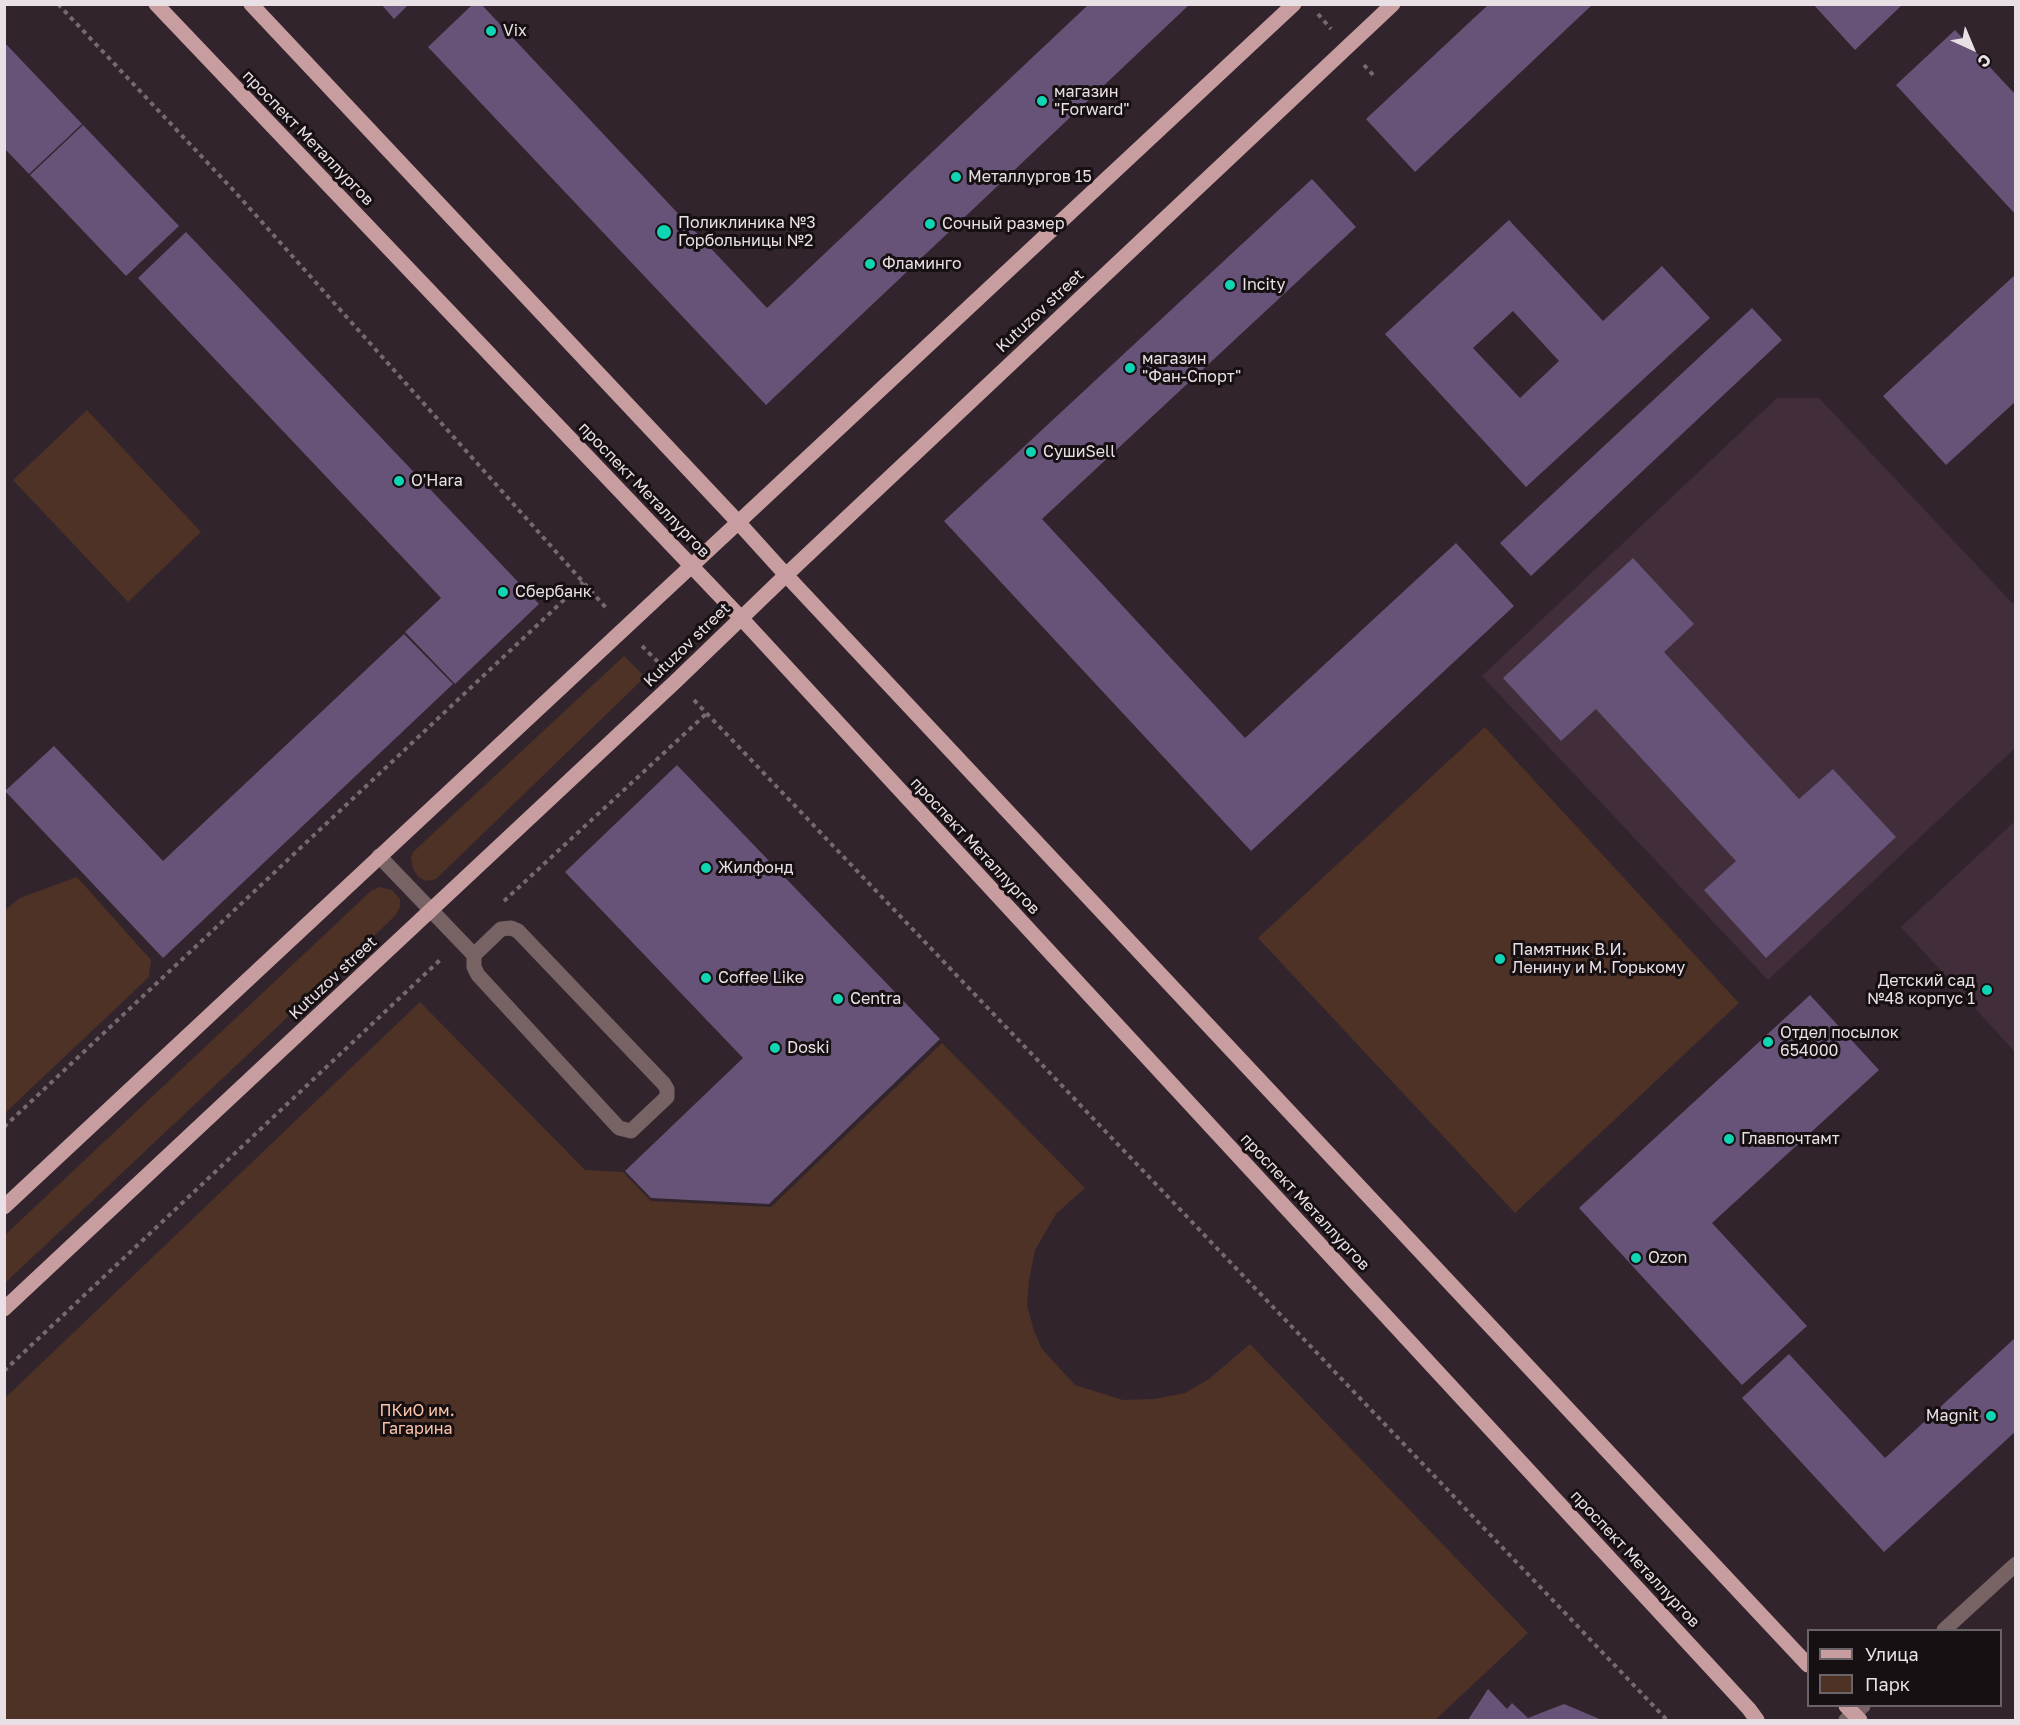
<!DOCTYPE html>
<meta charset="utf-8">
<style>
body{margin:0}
#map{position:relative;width:2020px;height:1725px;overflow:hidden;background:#32242d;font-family:"Golos Text",sans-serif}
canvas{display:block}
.frame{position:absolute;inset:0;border:6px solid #e9e0e5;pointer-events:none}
.legend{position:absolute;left:1807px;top:1629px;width:195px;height:78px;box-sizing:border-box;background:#161013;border:2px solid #6a6367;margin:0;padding:8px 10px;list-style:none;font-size:18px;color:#e9e0e5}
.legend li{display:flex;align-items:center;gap:12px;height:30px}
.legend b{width:30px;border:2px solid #6a6367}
.north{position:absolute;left:1942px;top:18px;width:60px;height:60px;-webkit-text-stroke:4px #161013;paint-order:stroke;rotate:136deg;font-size:16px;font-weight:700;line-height:24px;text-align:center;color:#e9e0e5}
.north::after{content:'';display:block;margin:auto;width:21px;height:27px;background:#e9e0e5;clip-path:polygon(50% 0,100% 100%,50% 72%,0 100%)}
</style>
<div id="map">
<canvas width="2020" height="1725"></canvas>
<div class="frame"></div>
<ul class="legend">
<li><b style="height:8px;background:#c89d9f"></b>Улица</li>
<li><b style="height:16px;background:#4d3225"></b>Парк</li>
</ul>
<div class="north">С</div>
</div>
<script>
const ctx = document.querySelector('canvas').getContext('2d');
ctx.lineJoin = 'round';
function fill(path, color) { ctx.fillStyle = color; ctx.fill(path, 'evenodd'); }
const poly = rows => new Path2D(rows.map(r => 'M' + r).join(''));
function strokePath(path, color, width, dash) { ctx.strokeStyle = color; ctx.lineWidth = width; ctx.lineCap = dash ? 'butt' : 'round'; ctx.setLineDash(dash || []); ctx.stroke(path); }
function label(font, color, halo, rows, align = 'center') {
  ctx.font = font + ' "Golos Text",sans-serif'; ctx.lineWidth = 6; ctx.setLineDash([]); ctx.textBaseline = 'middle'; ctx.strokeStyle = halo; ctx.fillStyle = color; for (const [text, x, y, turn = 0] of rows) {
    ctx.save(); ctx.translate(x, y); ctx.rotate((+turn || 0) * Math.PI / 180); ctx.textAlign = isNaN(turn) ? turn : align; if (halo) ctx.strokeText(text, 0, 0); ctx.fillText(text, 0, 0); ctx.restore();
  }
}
const built = poly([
 [1777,398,1819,398,2015,606,2015,748,1768,980,1482,676],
 [2015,821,2015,1052,1901,927]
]);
const green = poly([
 [87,410,201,532,128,602,13,480],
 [624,656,645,677,436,879,426,881,418,877,413,869,411,858,413,852],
 [1485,727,1739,1003,1515,1213,1258,938],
 [77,877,151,960,149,977,5,1113,5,910,20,898],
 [380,887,392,890,400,899,400,907,395,916,5,1283,5,1235,371,891],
 [420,1002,585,1170,623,1172,651,1201,771,1207,942,1043,1085,1188,1056,1214,1035,1250,1029,1280,1027,1305,1034,1331,1042,1349,1075,1385,1123,1400,1154,1399,1185,1393,1209,1379,1250,1344,1528,1633,1435,1720,5,1720,5,1398]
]);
const building = poly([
 [381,4,409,4,394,19],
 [473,4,481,4,767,308,1089,4,1190,4,766,405,428,47],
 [1489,4,1593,4,1415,172,1366,119],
 [1813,4,1903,4,1855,50],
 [1955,30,2016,95,2016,215,1896,85],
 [4,42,82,124,29,174,4,148],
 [83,125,179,226,126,276,30,175],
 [1312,179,1356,227,1042,519,1245,738,1456,543,1514,606,1251,851,944,521],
 [1509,220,1603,321,1662,266,1710,318,1526,487,1385,334],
 [1513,311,1559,361,1520,398,1473,348],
 [186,232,539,604,455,684,405,632,441,598,138,278],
 [2016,274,2016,401,1946,465,1883,396],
 [1752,308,1782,340,1531,576,1500,543],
 [1633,558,1694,624,1664,652,1799,799,1833,769,1896,837,1766,958,1704,890,1736,861,1596,709,1561,741,1503,678],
 [404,634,453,684,163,958,5,791,54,746,163,861],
 [677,765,940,1039,769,1204,651,1198,625,1171,743,1058,565,872],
 [1810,995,1879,1070,1712,1223,1807,1326,1742,1385,1579,1208],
 [2016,1337,2016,1431,1884,1552,1742,1398,1789,1354,1885,1458],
 [1488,1689,1507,1709,1512,1703,1528,1718,1564,1704,1602,1720,1468,1720]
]);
const path = poly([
 [58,4,236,193,608,610],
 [1318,14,1331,29],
 [1364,65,1374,76],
 [642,646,658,662],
 [694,700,1667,1720],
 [504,901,706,714],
 [4,1127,583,582],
 [4,1371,441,959]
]);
const minor = poly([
 [379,856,474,955,474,967,478,975,619,1128,631,1131,667,1097,667,1089,664,1084,518,931,511,928,501,929,474,955],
 [1944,1630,2016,1564],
 [1846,1720,1863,1706]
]);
const major = poly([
 [156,4,742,619,1749,1709,1757,1720],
 [251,4,738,522,786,575,1808,1665],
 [4,1207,1294,4],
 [4,1309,676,681,786,575,1393,4],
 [1846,1706,1860,1720]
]);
const markers = [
 [491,31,6,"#10d5b4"],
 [1042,101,6,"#10d5b4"],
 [956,177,6,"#10d5b4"],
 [930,224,6,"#10d5b4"],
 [664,232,8,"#10d5b4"],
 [870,264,6,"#10d5b4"],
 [1230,285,6,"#10d5b4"],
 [1130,368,6,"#10d5b4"],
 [1031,452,6,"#10d5b4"],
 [399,481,6,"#10d5b4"],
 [503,592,6,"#10d5b4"],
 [706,868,6,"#10d5b4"],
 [1500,959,6,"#10d5b4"],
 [706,978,6,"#10d5b4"],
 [1987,990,6,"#10d5b4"],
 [838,999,6,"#10d5b4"],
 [1768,1042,6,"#10d5b4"],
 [775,1048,6,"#10d5b4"],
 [1729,1139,6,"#10d5b4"],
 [1636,1258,6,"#10d5b4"],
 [1991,1416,6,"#10d5b4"]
];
const poiNames = [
 ["Vix",503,31],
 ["магазин",1054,92],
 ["\"Forward\"",1054,110],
 ["Металлургов 15",968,177],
 ["Поликлиника №3",678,223],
 ["Горбольницы №2",678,241],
 ["Сочный размер",942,224],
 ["Фламинго",882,264],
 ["Incity",1242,285],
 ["магазин",1142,359],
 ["\"Фан-Спорт\"",1142,377],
 ["СушиSell",1043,452],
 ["O'Hara",411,481],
 ["Сбербанк",515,592],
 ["Жилфонд",718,868],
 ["Памятник В.И.",1512,950],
 ["Ленину и М. Горькому",1512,968],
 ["Coffee Like",718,978],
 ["Детский сад",1975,981,"right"],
 ["№48 корпус 1",1975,999,"right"],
 ["Centra",850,999],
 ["Отдел посылок",1780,1033],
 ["654000",1780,1051],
 ["Doski",787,1048],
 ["Главпочтамт",1741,1139],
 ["Ozon",1648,1258],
 ["Magnit",1979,1416,"right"]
];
const streetNames = [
 ["проспект Металлургов",308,138,46],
 ["Kutuzov street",1040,311,-43],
 ["проспект Металлургов",644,490,46],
 ["Kutuzov street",687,645,-44],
 ["проспект Металлургов",975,846,47],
 ["Kutuzov street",333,978,-43],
 ["проспект Металлургов",1305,1202,47],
 ["проспект Металлургов",1635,1559,47]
];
const parkNames = [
 ["ПКиО им.",417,1411],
 ["Гагарина",417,1429]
];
fill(built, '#412e3a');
fill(green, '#4d3225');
fill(building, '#665377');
strokePath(path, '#766a72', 4, [4.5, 4.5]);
strokePath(minor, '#786364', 15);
strokePath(major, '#c89d9f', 15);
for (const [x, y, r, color] of markers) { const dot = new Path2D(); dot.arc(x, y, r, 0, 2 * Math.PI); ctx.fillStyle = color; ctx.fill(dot); strokePath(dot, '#161013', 2); }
label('16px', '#e9e0e5', '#161013', poiNames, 'left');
label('16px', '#e9e0e5', '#161013', streetNames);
label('16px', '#fcc5aa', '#161013', parkNames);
</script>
